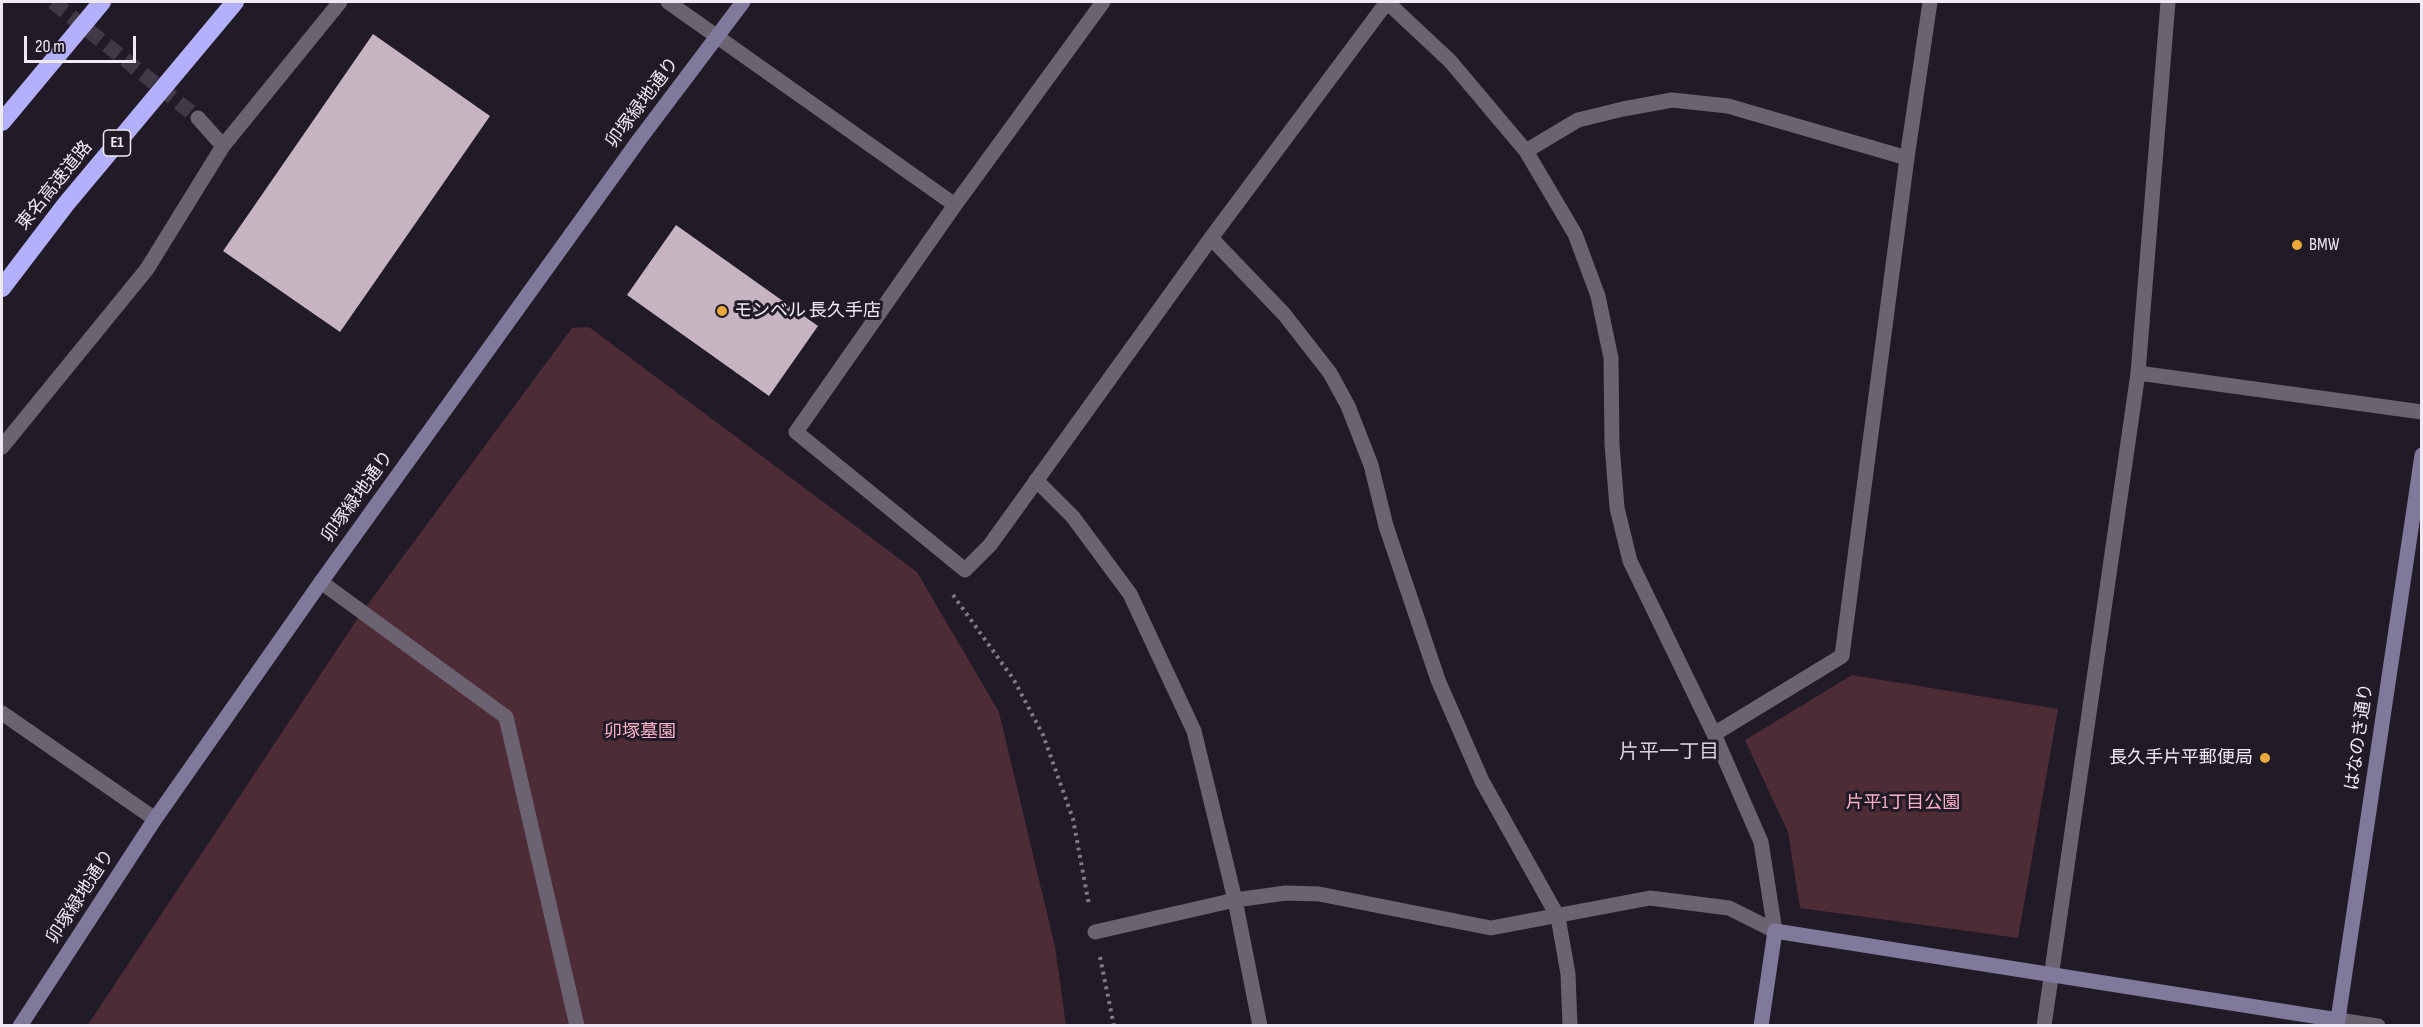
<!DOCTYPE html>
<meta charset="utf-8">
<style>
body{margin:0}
#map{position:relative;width:2423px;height:1027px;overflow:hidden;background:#211a27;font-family:"Sofia Sans Condensed",sans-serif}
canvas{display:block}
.frame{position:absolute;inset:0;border:3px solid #efeaf3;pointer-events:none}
.scale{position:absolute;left:24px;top:36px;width:112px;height:27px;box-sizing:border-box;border:3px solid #efeaf3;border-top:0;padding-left:8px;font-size:18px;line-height:21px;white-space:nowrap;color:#efeaf3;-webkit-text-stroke:4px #211a27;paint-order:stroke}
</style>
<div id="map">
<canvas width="2423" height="1027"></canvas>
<div class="frame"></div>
<div class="scale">20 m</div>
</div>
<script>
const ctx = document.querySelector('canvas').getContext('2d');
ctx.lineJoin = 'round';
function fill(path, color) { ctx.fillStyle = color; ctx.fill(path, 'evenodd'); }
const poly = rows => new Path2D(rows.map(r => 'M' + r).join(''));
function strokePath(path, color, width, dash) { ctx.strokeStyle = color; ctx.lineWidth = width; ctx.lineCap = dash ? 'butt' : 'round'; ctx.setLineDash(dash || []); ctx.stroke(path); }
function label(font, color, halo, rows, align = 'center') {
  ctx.font = font + ' "Sofia Sans Condensed","Noto Sans JP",sans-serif'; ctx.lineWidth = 6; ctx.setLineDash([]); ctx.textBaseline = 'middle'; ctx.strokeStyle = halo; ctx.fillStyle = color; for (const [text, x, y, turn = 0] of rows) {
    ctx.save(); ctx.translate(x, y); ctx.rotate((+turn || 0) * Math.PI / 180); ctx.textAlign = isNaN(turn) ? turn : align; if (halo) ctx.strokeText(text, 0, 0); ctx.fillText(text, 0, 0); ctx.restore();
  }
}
const green = poly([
 [589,327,917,572,999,712,1055,947,1066,1025,87,1026,362,612,572,328],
 [1852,675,2058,709,2018,938,1800,908,1788,832,1745,740]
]);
const building = poly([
 [373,34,490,116,340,332,223,251],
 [676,225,818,326,769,396,627,295]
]);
const streetTunnel = poly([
 [53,2,198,118]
]);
const path = poly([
 [953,595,1014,680,1043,735,1073,819,1089,905],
 [1100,957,1114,1026]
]);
const street = poly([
 [668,2,955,205],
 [1103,2,955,205,796,432,965,570,990,545,1211,238,1387,2],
 [1387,2,1450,61,1526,151,1575,234,1598,296,1611,358,1612,444,1617,508,1630,561,1714,734,1761,842,1775,931],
 [198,118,223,146],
 [1526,151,1578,120,1623,109,1672,100,1728,106,1907,158],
 [1211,238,1284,314,1330,373,1348,406,1371,465,1386,526,1438,680,1482,781,1558,917,1568,974,1570,1026],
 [2138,373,2422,412],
 [2,447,147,269,223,146,340,2],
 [1036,480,1073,517,1130,594,1194,731,1235,900,1260,1026],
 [321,582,506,717,577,1026],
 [2,713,155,819],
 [1714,734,1842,656,1907,158,1930,2],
 [1095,932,1235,900,1286,893,1319,894,1491,928,1650,898,1729,908,1775,931],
 [2338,1020,2378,1026],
 [2044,1026,2138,373,2168,2]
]);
const secondary = poly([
 [20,1026,155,819,321,582,639,140,743,2],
 [1761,1026,1775,931,2338,1020],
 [2337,1026,2422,455]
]);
const highway = poly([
 [2,122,102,2],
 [2,288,66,204,235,2]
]);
const markers = [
 [2297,245,6,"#eba939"],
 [722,311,6,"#eba939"],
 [2265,758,6,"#eba939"]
];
const shields = [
 [117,143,27]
];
const shieldNames = [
 ["E1",117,143]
];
const streetNames = [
 ["卯塚緑地通り",643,103,-53],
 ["東名高速道路",55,186,-51],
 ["卯塚緑地通り",358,497,-54],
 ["はなのき通り",2360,737,-82],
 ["卯塚緑地通り",81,897,-57]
];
const poiNames = [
 ["BMW",2309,245],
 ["モンベル 長久手店",734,311],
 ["長久手片平郵便局",2253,758,"right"]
];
const parkNames = [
 ["卯塚墓園",640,732],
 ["片平1丁目公園",1903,803]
];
const neighbourhoodNames = [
 ["片平一丁目",1669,753]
];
fill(green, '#4d2c36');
fill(building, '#c6b4c1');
strokePath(streetTunnel, '#403946', 15, [15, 8]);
strokePath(path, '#817b86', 4, [3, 4.5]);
strokePath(street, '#6b6272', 15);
strokePath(secondary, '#81799c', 15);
strokePath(highway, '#b3b0fe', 18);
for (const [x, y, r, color] of markers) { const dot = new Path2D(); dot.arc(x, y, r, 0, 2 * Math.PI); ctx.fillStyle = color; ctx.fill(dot); strokePath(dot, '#211a27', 2); }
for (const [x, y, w] of shields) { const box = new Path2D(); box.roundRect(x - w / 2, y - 13, w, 26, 4.5); ctx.fillStyle = '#211a27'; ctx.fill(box); strokePath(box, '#efeaf3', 1.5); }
label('bold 16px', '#efeaf3', null, shieldNames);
label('18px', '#efeaf3', '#211a27', streetNames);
label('18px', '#efeaf3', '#211a27', poiNames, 'left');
label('18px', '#ffb2c7', '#211a27', parkNames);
label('20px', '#dcd2e4', '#211a27', neighbourhoodNames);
</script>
